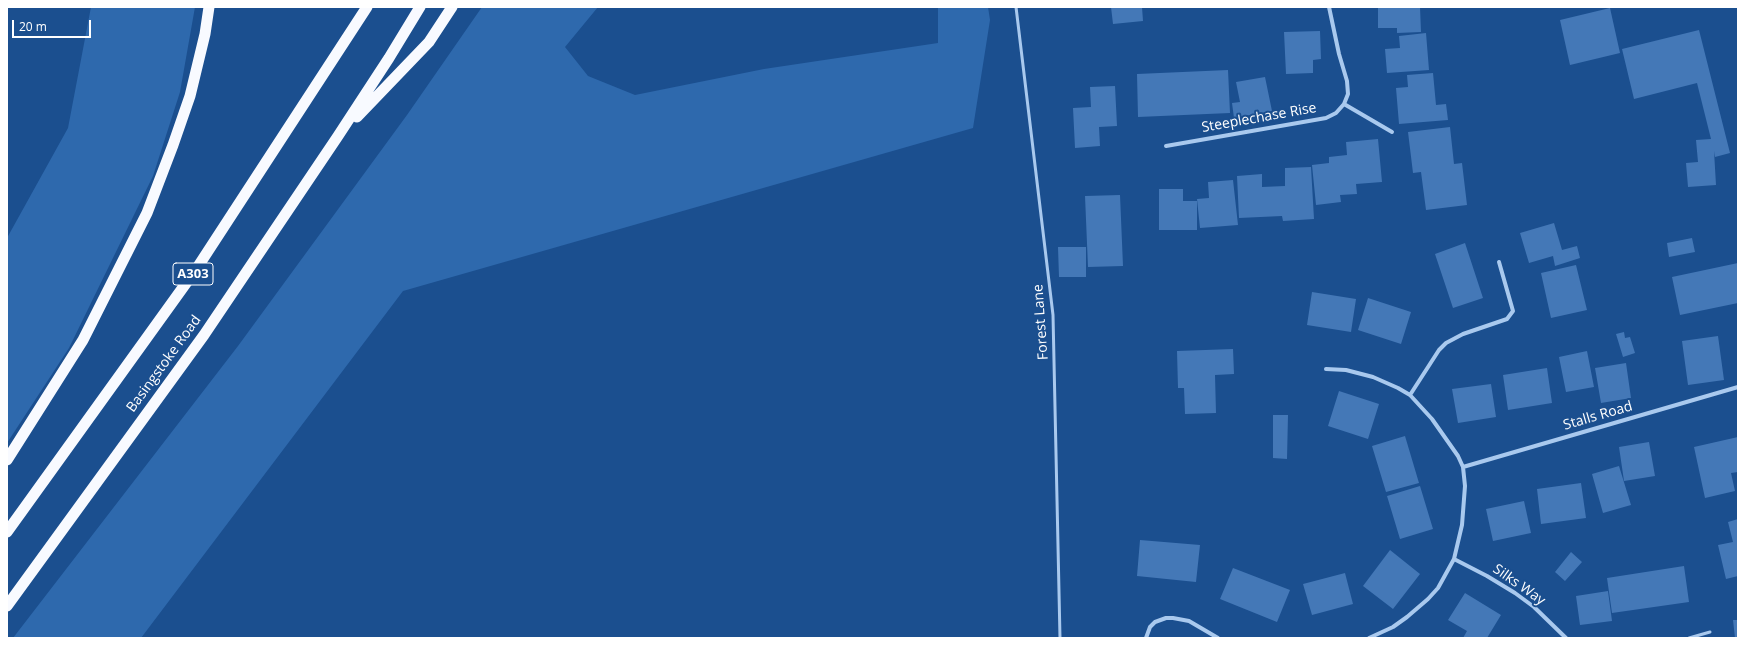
<!DOCTYPE html>
<style>
body{margin:0}
#map{position:relative;width:1745px;height:645px;overflow:hidden;background:#1b4f8f;font-family:"Open Sans",sans-serif}
canvas{display:block}
.frame{position:absolute;inset:0;border:8px solid #fff;pointer-events:none}
.scale{position:absolute;left:12px;top:20px;width:79px;height:18px;box-sizing:border-box;border:2px solid #fff;border-top:0;padding-left:5px;font-size:12px;line-height:14px;white-space:nowrap;color:#fff;-webkit-text-stroke:3px #1b4f8f;paint-order:stroke}
</style>
<div id="map">
<canvas width="1745" height="645"></canvas>
<div class="frame"></div>
<div class="scale">20 m</div>
</div>
<script>
const ctx = document.querySelector('canvas').getContext('2d');
ctx.lineJoin = 'round';
function fill(path, color) { ctx.fillStyle = color; ctx.fill(path, 'evenodd'); }
const poly = rows => new Path2D(rows.map(r => 'M' + r).join(''));
function strokePath(path, color, width, dash) { ctx.strokeStyle = color; ctx.lineWidth = width; ctx.lineCap = dash ? 'butt' : 'round'; ctx.setLineDash(dash || []); ctx.stroke(path); }
function label(font, color, halo, rows, align = 'center') {
  ctx.font = font + ' "Open Sans",sans-serif'; ctx.lineWidth = 4; ctx.setLineDash([]); ctx.textBaseline = 'middle'; ctx.strokeStyle = halo; ctx.fillStyle = color; for (const [text, x, y, turn = 0] of rows) {
    ctx.save(); ctx.translate(x, y); ctx.rotate((+turn || 0) * Math.PI / 180); ctx.textAlign = isNaN(turn) ? turn : align; if (halo) ctx.strokeText(text, 0, 0); ctx.fillText(text, 0, 0); ctx.restore();
  }
}
const green = poly([
 [91,7,195,7,180,92,153,176,69,348,7,443,7,238,68,128],
 [482,7,598,7,565,47,588,76,635,95,764,69,938,43,938,7,988,7,990,20,973,128,403,291,141,638,13,638,238,346,407,115]
]);
const building = poly([
 [1111,7,1142,7,1143,21,1113,24],
 [1378,7,1420,7,1421,32,1397,33,1397,28,1378,28],
 [1610,8,1620,53,1570,65,1560,20],
 [1699,30,1730,153,1715,157,1714,151,1716,185,1688,187,1686,163,1698,162,1696,140,1711,139,1697,83,1634,99,1622,49],
 [1320,31,1321,59,1313,60,1313,73,1286,74,1284,32],
 [1426,33,1429,70,1387,73,1385,49,1400,48,1399,36],
 [1228,70,1230,113,1138,117,1137,74],
 [1433,73,1436,105,1446,104,1448,120,1399,124,1396,88,1408,87,1407,75],
 [1265,77,1272,111,1234,118,1232,103,1240,102,1236,82],
 [1115,86,1117,126,1099,127,1100,146,1075,148,1073,108,1091,107,1090,87],
 [1450,127,1454,164,1462,163,1467,205,1426,210,1421,172,1413,173,1408,132],
 [1378,139,1382,182,1356,184,1357,194,1340,195,1341,202,1316,205,1312,165,1329,163,1329,157,1347,155,1346,142],
 [1311,167,1314,219,1283,221,1282,216,1239,218,1237,176,1262,174,1262,187,1285,186,1285,168],
 [1233,180,1238,225,1200,228,1197,199,1209,198,1208,182],
 [1159,189,1183,189,1183,201,1197,201,1197,230,1159,230],
 [1120,195,1123,266,1088,267,1085,196],
 [1554,223,1562,250,1577,246,1580,258,1555,266,1553,256,1529,263,1520,233],
 [1692,238,1695,252,1669,257,1667,243],
 [1465,243,1483,298,1453,308,1435,254],
 [1058,247,1086,247,1086,277,1059,277],
 [1738,263,1738,303,1680,315,1672,277],
 [1576,265,1587,310,1551,318,1541,273],
 [1312,292,1356,299,1351,332,1307,325],
 [1368,298,1411,312,1401,344,1358,330],
 [1624,332,1625,338,1630,337,1635,353,1623,357,1616,334],
 [1718,336,1724,380,1688,385,1682,341],
 [1233,349,1234,374,1215,375,1216,413,1185,414,1184,388,1178,388,1177,351],
 [1587,351,1594,387,1566,392,1559,357],
 [1626,363,1631,398,1601,403,1595,368],
 [1547,368,1552,403,1508,410,1503,375],
 [1491,384,1496,417,1458,423,1452,389],
 [1339,391,1379,404,1368,439,1328,426],
 [1273,415,1288,415,1287,459,1273,458],
 [1405,436,1419,483,1386,492,1372,446],
 [1738,437,1738,472,1731,473,1735,491,1705,498,1694,447],
 [1649,442,1655,476,1624,481,1619,447],
 [1619,466,1631,505,1603,513,1592,474],
 [1581,483,1586,518,1541,524,1537,489],
 [1420,486,1433,529,1400,539,1387,496],
 [1524,501,1531,533,1493,541,1486,509],
 [1738,519,1738,576,1726,579,1718,545,1733,542,1728,522],
 [1140,540,1200,545,1196,582,1137,576],
 [1390,550,1420,574,1393,609,1363,586],
 [1571,552,1582,562,1565,581,1555,572],
 [1684,566,1689,602,1612,613,1607,578],
 [1233,568,1290,590,1277,622,1220,599],
 [1345,573,1353,604,1312,615,1303,584],
 [1608,591,1612,621,1580,625,1576,596],
 [1465,593,1501,615,1487,638,1463,638,1467,631,1448,620],
 [1733,620,1738,620,1738,638,1735,638]
]);
const service = poly([
 [1016,7,1053,315,1060,638],
 [1689,638,1710,632]
]);
const minor = poly([
 [1329,7,1339,54,1347,81,1348,94,1344,104],
 [1166,146,1326,118,1336,113,1344,104,1392,132],
 [1326,369,1346,370,1373,377,1398,388,1410,395,1439,350,1446,343,1463,334,1507,319,1513,311,1499,262],
 [1463,467,1738,387],
 [1454,559,1487,576,1515,593,1534,607,1566,638],
 [1146,638,1150,627,1155,622,1166,618,1173,618,1189,621,1218,638],
 [1369,638,1393,627,1407,617,1428,599,1438,588,1454,559,1462,525,1465,486,1463,467,1458,456,1432,419,1410,395]
]);
const trunk = poly([
 [357,117,429,42,452,7],
 [7,460,83,340,147,213,173,145,190,96,205,34,209,7],
 [7,532,197,268,367,7],
 [7,606,204,335,338,136,389,58,420,7]
]);
const shields = [
 [193,274,40]
];
const shieldNames = [
 ["A303",193,274]
];
const streetNames = [
 ["Steeplechase Rise",1259,118,-10],
 ["Forest Lane",1041,322,-94],
 ["Basingstoke Road",164,364,-54],
 ["Stalls Road",1598,416,-16],
 ["Silks Way",1519,585,35]
];
fill(green, '#2e69ad');
fill(building, '#4478b7');
strokePath(service, '#a9c9ee', 3);
strokePath(minor, '#a9c9ee', 4);
strokePath(trunk, '#f8faff', 11);
for (const [x, y, w] of shields) { const box = new Path2D(); box.roundRect(x - w / 2, y - 11, w, 22, 3); ctx.fillStyle = '#1b4f8f'; ctx.fill(box); strokePath(box, '#fff', 1); }
label('bold 13px', '#fff', null, shieldNames);
label('14px', '#fff', '#1b4f8f', streetNames);
</script>
